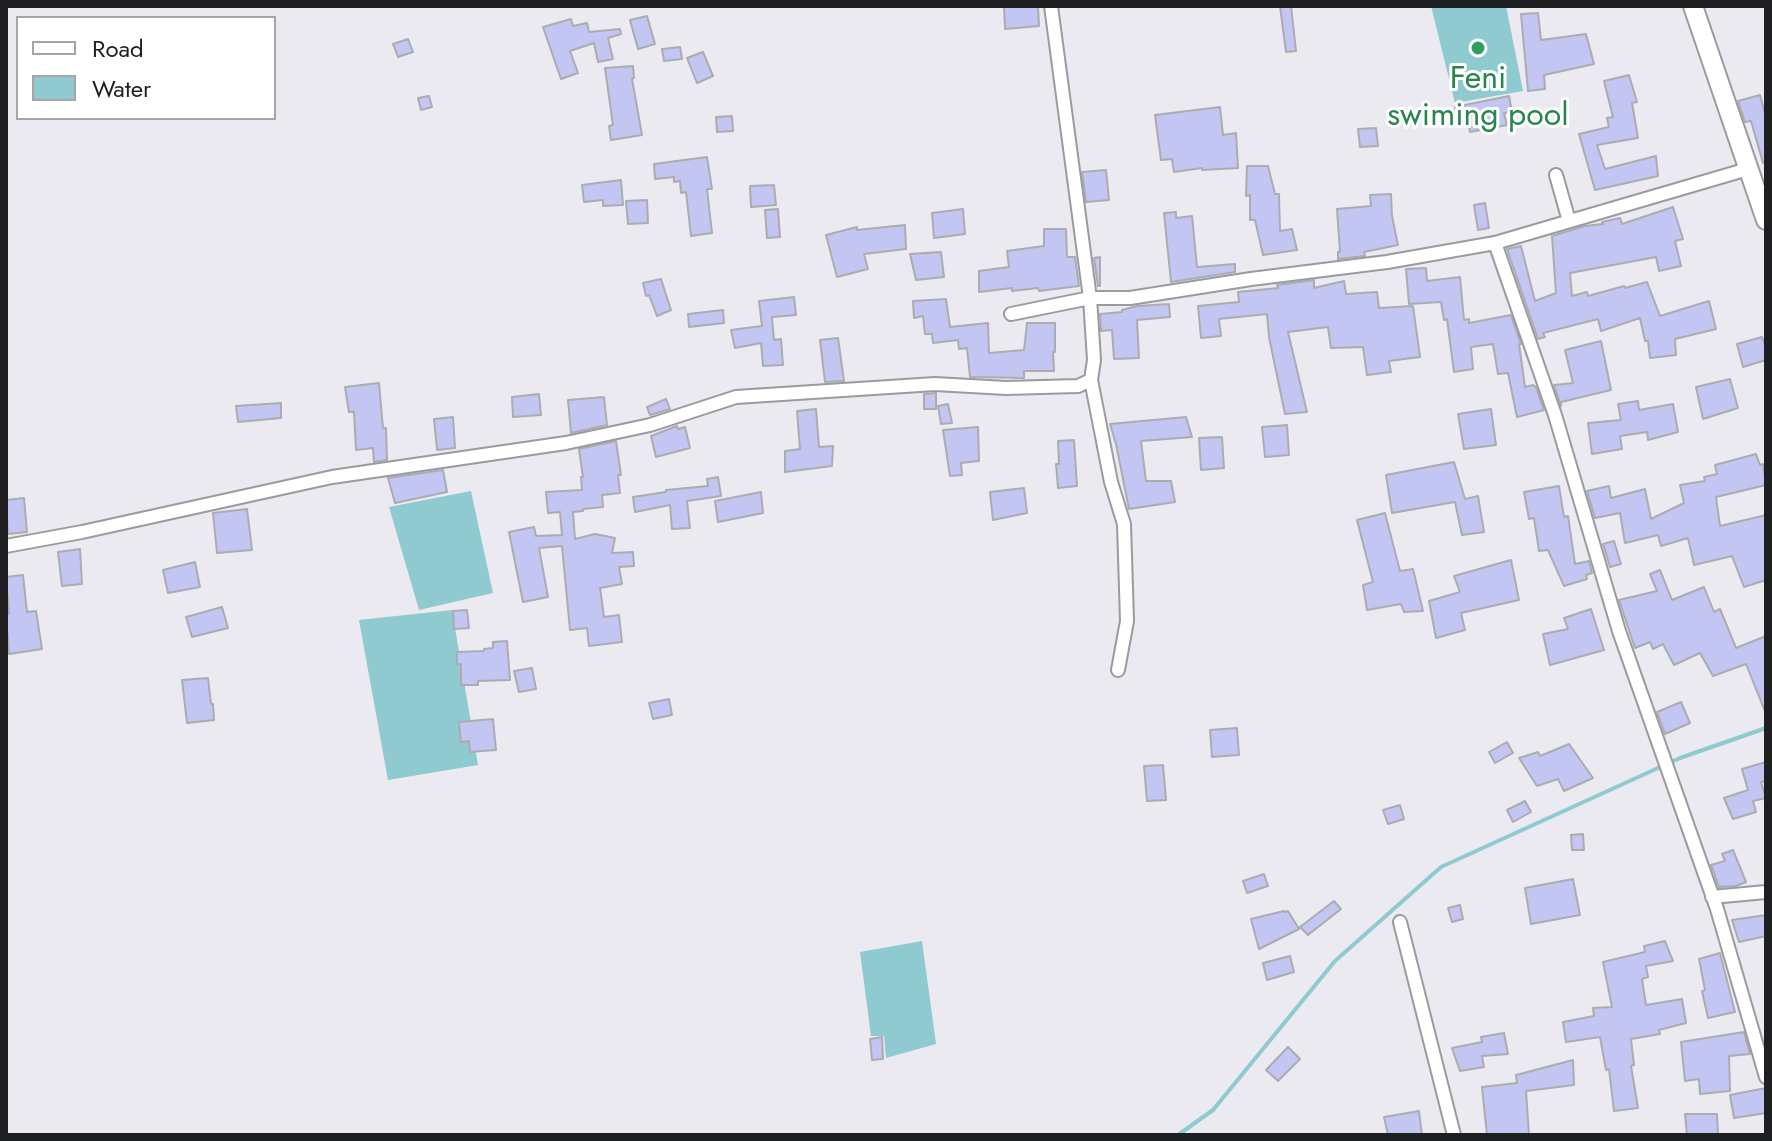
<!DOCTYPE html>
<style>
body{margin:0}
#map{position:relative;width:1772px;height:1141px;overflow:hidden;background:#eaeaf0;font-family:Jost,sans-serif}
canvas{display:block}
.frame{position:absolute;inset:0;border:8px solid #1e1f20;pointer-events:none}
.legend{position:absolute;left:16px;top:16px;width:260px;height:104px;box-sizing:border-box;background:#fff;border:2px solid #a5a5a6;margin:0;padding:10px 14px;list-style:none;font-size:24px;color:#1e1f20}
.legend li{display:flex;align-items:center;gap:16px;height:40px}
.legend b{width:40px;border:2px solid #a5a5a6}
</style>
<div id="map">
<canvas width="1772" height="1141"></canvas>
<div class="frame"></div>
<ul class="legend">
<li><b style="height:10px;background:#fff"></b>Road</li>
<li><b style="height:22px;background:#8ecacf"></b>Water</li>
</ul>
</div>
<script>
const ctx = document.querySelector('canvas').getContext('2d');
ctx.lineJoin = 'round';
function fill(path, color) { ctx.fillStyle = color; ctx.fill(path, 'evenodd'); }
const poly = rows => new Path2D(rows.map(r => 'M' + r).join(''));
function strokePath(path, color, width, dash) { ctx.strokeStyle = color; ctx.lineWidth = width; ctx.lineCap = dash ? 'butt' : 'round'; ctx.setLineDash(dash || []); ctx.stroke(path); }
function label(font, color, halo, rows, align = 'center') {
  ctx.font = font + ' Jost,sans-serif'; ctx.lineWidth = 6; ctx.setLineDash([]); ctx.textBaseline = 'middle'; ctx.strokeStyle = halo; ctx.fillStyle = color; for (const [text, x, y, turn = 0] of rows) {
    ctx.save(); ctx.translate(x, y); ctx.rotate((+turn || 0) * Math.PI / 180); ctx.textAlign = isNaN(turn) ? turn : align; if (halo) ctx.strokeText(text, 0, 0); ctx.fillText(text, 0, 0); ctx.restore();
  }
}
const water = poly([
 [1431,6,1506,6,1523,91,1455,103],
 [471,491,493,593,419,610,389,507],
 [452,610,478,765,388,780,359,620],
 [922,941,936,1044,886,1058,884,1036,871,1036,860,952]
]);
const stream = poly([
 [1178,1135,1213,1110,1335,961,1441,867,1680,758,1766,728]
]);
const building = poly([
 [1004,6,1038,6,1039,26,1005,29,1004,6],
 [1280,6,1291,6,1296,51,1286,52,1280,6],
 [1538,13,1541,40,1586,34,1594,64,1544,75,1545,89,1528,91,1521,14,1538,13],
 [647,16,655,44,638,49,630,20,647,16],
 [571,19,573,26,587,23,589,32,620,29,621,34,608,38,613,59,598,62,594,43,570,51,578,73,561,79,543,27,571,19],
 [408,39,413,52,398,57,393,44,408,39],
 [680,47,682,59,664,61,662,49,680,47],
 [703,52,713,76,697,83,687,58,703,52],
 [633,66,634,78,632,79,642,135,611,140,609,126,613,125,605,68,633,66],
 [1629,75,1637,102,1632,103,1638,138,1597,145,1605,169,1656,156,1658,176,1595,190,1579,134,1609,127,1607,118,1613,117,1604,81,1629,75],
 [1760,95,1766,117,1766,163,1763,163,1751,121,1745,122,1738,101,1760,95],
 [429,96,432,107,421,110,418,98,429,96],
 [1509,96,1512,112,1504,113,1507,125,1470,132,1468,121,1458,123,1455,107,1509,96],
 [1220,107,1223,135,1236,133,1238,168,1202,170,1202,168,1174,172,1172,159,1161,160,1155,115,1220,107],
 [732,116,733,131,717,132,716,117,732,116],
 [1376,128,1378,146,1360,147,1358,129,1376,128],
 [707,157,712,189,707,189,712,233,691,236,686,192,681,193,680,181,674,182,674,177,655,179,654,164,707,157],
 [1247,166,1268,166,1275,194,1279,194,1280,231,1292,229,1297,250,1263,255,1255,220,1250,220,1250,195,1246,196,1247,166],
 [1106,170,1109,200,1086,202,1082,172,1106,170],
 [621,180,623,205,603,206,603,200,584,202,582,185,621,180],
 [774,185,776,205,751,207,750,186,774,185],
 [1391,194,1392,216,1398,245,1364,252,1365,256,1338,259,1338,252,1340,252,1337,209,1371,206,1370,195,1391,194],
 [647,200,648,223,628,224,626,201,647,200],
 [1485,203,1489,228,1478,230,1474,205,1485,203],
 [1673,207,1683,239,1675,241,1681,266,1659,271,1656,257,1570,273,1572,296,1587,292,1588,296,1624,286,1625,288,1647,282,1660,316,1709,301,1716,329,1675,339,1676,355,1650,358,1648,341,1645,341,1640,318,1601,331,1598,319,1543,333,1545,337,1538,339,1507,249,1521,246,1535,301,1556,293,1552,236,1585,226,1603,224,1602,222,1620,218,1622,224,1673,207],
 [778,209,780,237,767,238,765,210,778,209],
 [963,209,965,234,934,238,932,213,963,209],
 [1176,212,1176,218,1192,216,1197,267,1235,264,1235,272,1171,282,1164,213,1176,212],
 [905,225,906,249,864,254,868,269,837,277,826,235,857,227,857,230,905,225],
 [1044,229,1066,229,1067,257,1075,257,1079,286,1039,291,1038,288,1012,291,1012,288,979,292,979,271,1009,267,1007,251,1044,246,1044,229],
 [941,252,944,277,916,280,910,254,941,252],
 [1100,257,1100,286,1098,286,1094,258,1100,257],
 [1426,268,1427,281,1460,277,1464,320,1469,319,1469,323,1511,315,1521,344,1519,344,1525,387,1533,385,1536,387,1544,410,1517,417,1508,373,1498,374,1493,344,1471,347,1473,369,1454,372,1447,319,1444,320,1441,302,1409,304,1406,269,1426,268],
 [661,279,671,310,657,316,649,295,646,296,643,283,661,279],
 [1314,280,1314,288,1344,281,1346,294,1377,292,1379,308,1413,306,1420,357,1389,361,1391,372,1367,375,1363,347,1331,348,1328,327,1288,332,1307,412,1285,414,1269,337,1267,314,1219,319,1221,336,1201,338,1198,306,1239,302,1238,292,1278,288,1277,285,1314,280],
 [794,297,796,315,772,317,774,340,781,339,783,365,763,366,761,343,735,348,731,330,762,326,759,301,794,297],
 [946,299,950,327,988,323,989,353,1024,350,1027,323,1055,323,1055,352,1053,352,1054,371,1024,371,1024,378,970,377,967,348,959,349,958,340,933,343,932,334,925,334,923,316,914,318,913,301,946,299],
 [1169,304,1170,317,1137,320,1139,358,1114,359,1112,330,1101,331,1100,314,1122,312,1122,310,1137,306,1169,304],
 [723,310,724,323,689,327,688,314,723,310],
 [1762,337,1766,347,1766,360,1743,367,1737,344,1762,337],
 [838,338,844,381,825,382,820,340,838,338],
 [1601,341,1611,390,1561,402,1561,406,1554,385,1573,383,1565,350,1601,341],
 [1730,379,1738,408,1703,419,1696,387,1730,379],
 [379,383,383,428,386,428,387,460,374,462,373,448,356,450,354,412,349,412,345,387,379,383],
 [936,393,936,409,924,409,924,394,936,393],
 [539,394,541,415,513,417,512,397,539,394],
 [604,397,607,425,571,433,568,400,604,397],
 [666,399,670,409,650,415,647,407,666,399],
 [1638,401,1639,410,1673,404,1678,432,1648,440,1647,432,1620,436,1622,449,1592,454,1588,423,1621,420,1618,404,1638,401],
 [281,403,281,418,238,422,236,406,281,403],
 [948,404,952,423,941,424,938,406,948,404],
 [816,409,819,447,833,446,832,466,785,472,785,451,800,449,797,411,816,409],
 [1491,409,1496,445,1464,449,1458,414,1491,409],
 [453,417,455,448,437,450,434,419,453,417],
 [1186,417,1192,437,1141,441,1146,481,1171,481,1175,502,1129,509,1116,444,1110,424,1186,417],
 [1287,425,1289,455,1265,457,1262,427,1287,425],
 [677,426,678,429,685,427,690,448,656,457,651,436,677,426],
 [978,427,979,461,961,463,962,475,950,476,943,430,978,427],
 [1222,437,1224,468,1201,470,1199,438,1222,437],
 [1074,440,1077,486,1058,488,1056,464,1059,464,1058,441,1074,440],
 [616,441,621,475,618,475,620,493,602,495,603,507,583,509,583,511,573,512,575,539,595,534,615,538,612,553,633,552,634,566,619,567,622,584,600,588,604,617,619,615,622,642,589,646,587,628,570,630,562,546,539,548,548,597,523,602,509,532,534,527,536,536,562,535,560,512,548,513,546,492,582,490,581,477,583,477,579,449,616,441],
 [1756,454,1760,465,1763,464,1766,485,1716,497,1720,526,1766,515,1766,580,1744,587,1732,556,1694,565,1688,538,1661,546,1658,535,1625,543,1620,513,1595,518,1587,491,1609,486,1611,498,1645,489,1651,519,1684,503,1680,485,1705,481,1704,477,1717,474,1715,465,1756,454],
 [1454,462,1465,499,1478,496,1484,532,1462,535,1455,502,1392,513,1386,475,1454,462],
 [443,470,447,492,395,503,388,478,443,470],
 [718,477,721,496,687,501,690,528,672,529,670,505,635,512,633,497,666,492,666,490,708,486,707,479,718,477],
 [1559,486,1564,517,1568,516,1575,564,1589,561,1592,573,1586,575,1587,579,1564,586,1548,550,1539,551,1534,518,1529,519,1524,492,1559,486],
 [1024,488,1027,513,993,520,990,492,1024,488],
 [761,492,763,513,718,522,715,501,761,492],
 [24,498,27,532,8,534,6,500,24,498],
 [247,509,252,550,217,553,213,513,247,509],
 [1385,513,1400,571,1413,569,1423,611,1404,612,1401,604,1367,610,1363,585,1373,582,1357,520,1385,513],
 [1614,541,1621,564,1610,567,1603,544,1614,541],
 [80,549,82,584,62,586,58,552,80,549],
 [1511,560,1519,600,1461,613,1465,630,1436,638,1429,601,1460,592,1454,576,1511,560],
 [195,562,200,587,168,593,163,570,195,562],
 [1660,570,1672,600,1704,587,1714,612,1720,609,1736,648,1766,636,1766,714,1746,664,1713,676,1700,653,1674,665,1663,644,1653,649,1650,642,1635,648,1619,600,1657,591,1650,574,1660,570],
 [23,575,27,612,36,611,42,649,9,654,6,614,9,614,6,577,23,575],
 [222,607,228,628,192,637,186,617,222,607],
 [1591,609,1604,650,1550,665,1543,634,1568,629,1564,618,1591,609],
 [467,610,469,628,454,629,453,611,467,610],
 [507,641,510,680,478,681,478,685,461,685,461,664,457,664,457,652,484,651,484,649,493,648,493,642,507,641],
 [532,668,536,689,519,692,514,671,532,668],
 [208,678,211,704,213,704,214,720,187,723,182,680,208,678],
 [669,699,672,715,653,719,649,703,669,699],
 [1681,702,1690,723,1665,734,1657,712,1681,702],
 [493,719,496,750,470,752,469,741,461,742,459,722,493,719],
 [1237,728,1239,755,1212,757,1210,730,1237,728],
 [1507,742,1513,753,1495,763,1489,752,1507,742],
 [1569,744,1593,778,1564,791,1558,779,1537,786,1519,758,1538,752,1540,756,1569,744],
 [1766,762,1766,781,1761,782,1766,798,1753,801,1756,812,1733,819,1724,798,1748,790,1742,769,1766,762],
 [1163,765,1166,800,1147,801,1144,766,1163,765],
 [1525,801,1531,812,1513,822,1507,810,1525,801],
 [1400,805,1404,819,1388,824,1383,810,1400,805],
 [1583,834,1584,850,1572,850,1571,835,1583,834],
 [1733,850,1746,882,1736,886,1719,887,1711,865,1725,861,1722,854,1733,850],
 [1264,874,1268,886,1247,893,1243,881,1264,874],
 [1573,879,1580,915,1531,924,1525,888,1573,879],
 [1334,901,1341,909,1308,935,1300,927,1334,901],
 [1460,905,1463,919,1452,922,1448,908,1460,905],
 [1284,911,1285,912,1288,911,1299,929,1259,949,1251,919,1284,911],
 [1766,915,1766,936,1739,942,1732,920,1766,915],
 [1665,941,1673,961,1646,966,1648,977,1642,979,1646,1005,1682,999,1686,1023,1659,1030,1660,1034,1631,1039,1634,1065,1631,1066,1638,1108,1614,1111,1609,1069,1606,1070,1600,1037,1566,1042,1563,1022,1594,1016,1593,1008,1612,1007,1603,962,1645,952,1644,946,1665,941],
 [1720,953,1735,1012,1708,1018,1702,991,1705,990,1699,959,1720,953],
 [1290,956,1294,972,1267,980,1263,963,1290,956],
 [1744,1032,1750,1054,1729,1056,1730,1091,1700,1094,1699,1079,1685,1081,1681,1042,1744,1032],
 [1504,1033,1508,1054,1482,1056,1484,1067,1460,1071,1452,1048,1482,1042,1481,1037,1504,1033],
 [882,1037,883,1059,872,1060,870,1039,882,1037],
 [1288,1047,1300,1059,1278,1081,1266,1070,1288,1047],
 [1573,1060,1574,1085,1526,1091,1529,1135,1487,1135,1482,1087,1517,1083,1516,1075,1573,1060],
 [1766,1088,1766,1113,1734,1118,1730,1095,1766,1088],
 [1419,1111,1422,1135,1388,1135,1384,1117,1419,1111],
 [1685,1114,1717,1114,1718,1135,1687,1135,1685,1114]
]);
const street = poly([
 [1556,175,1569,221],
 [1495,243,1748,169],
 [1011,314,1090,298,1051,6],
 [1091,380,1111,482,1124,524,1127,621,1118,670],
 [6,546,82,532,332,477,566,443,650,425,736,397,935,384,1006,388,1078,386,1091,380,1094,360,1090,298,1130,298,1251,279,1387,262,1495,243,1555,415,1619,631,1717,909,1766,1077],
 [1712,897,1766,892],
 [1400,922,1454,1135]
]);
const secondary = poly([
 [1693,6,1766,220]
]);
const markers = [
 [1478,48,8,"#2e9e5b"]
];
const leisureNames = [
 ["Feni",1478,80],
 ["swiming pool",1478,117]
];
fill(water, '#8ecacf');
strokePath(stream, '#8ecacf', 4);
fill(building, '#c3c6f2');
strokePath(building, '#ababb0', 2);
strokePath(street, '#9a9a9f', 16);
strokePath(secondary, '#9a9a9f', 22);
strokePath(street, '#fff', 12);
strokePath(secondary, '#fff', 18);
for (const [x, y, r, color] of markers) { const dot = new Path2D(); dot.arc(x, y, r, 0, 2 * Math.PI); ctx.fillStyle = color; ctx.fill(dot); strokePath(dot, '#fff', 3); }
label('32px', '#27864d', '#fff', leisureNames);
</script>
